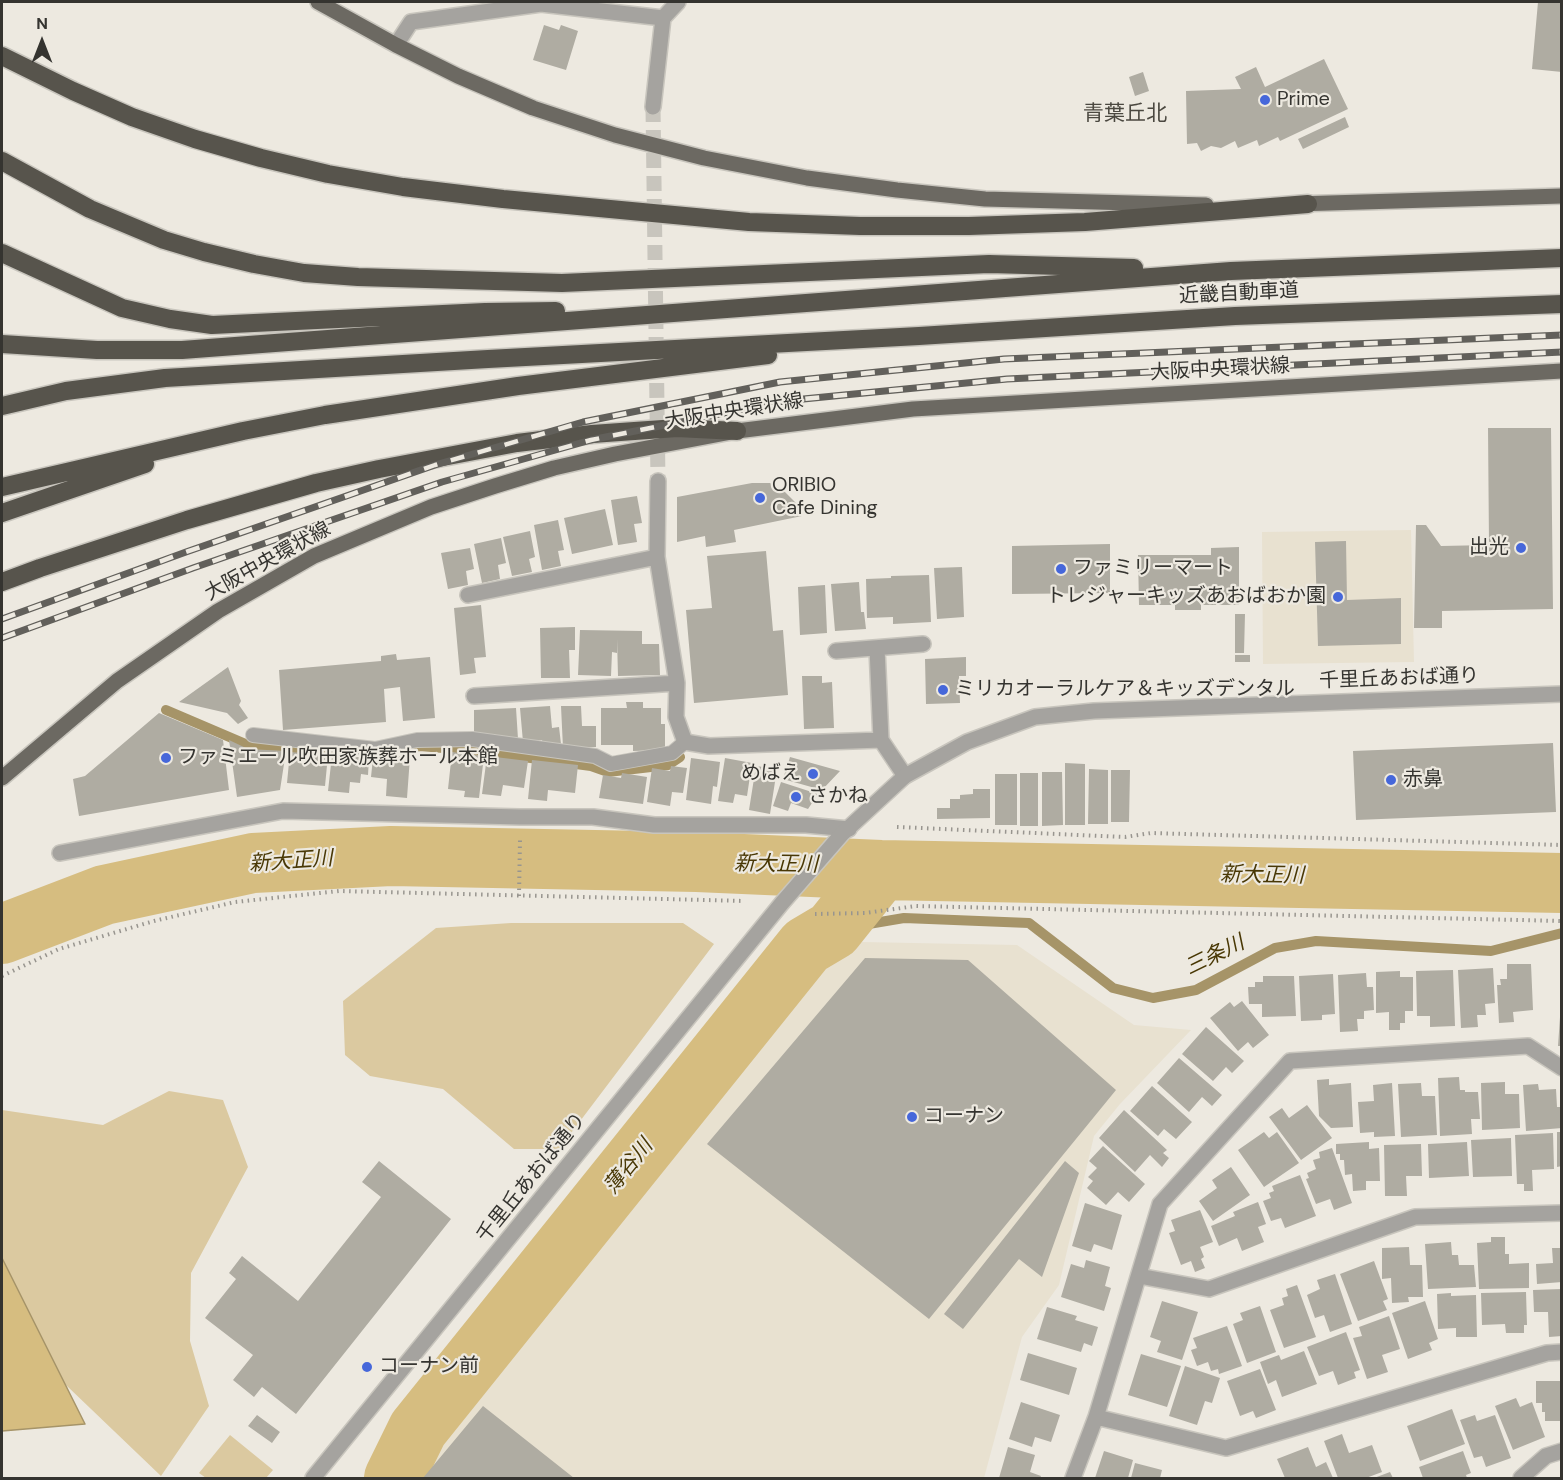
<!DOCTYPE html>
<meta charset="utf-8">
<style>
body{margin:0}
#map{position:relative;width:1563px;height:1480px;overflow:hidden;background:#ede9e0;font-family:"DM Sans",sans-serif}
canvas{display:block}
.frame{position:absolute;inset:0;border:3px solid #353430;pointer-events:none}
.north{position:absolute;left:12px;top:12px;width:60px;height:60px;-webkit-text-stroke:4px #ede9e0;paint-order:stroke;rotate:0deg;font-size:16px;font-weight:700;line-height:24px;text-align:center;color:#353430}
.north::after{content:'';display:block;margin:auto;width:21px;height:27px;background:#353430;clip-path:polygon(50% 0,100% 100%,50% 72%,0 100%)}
</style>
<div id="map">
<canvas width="1563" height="1480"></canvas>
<div class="frame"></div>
<div class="north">N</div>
</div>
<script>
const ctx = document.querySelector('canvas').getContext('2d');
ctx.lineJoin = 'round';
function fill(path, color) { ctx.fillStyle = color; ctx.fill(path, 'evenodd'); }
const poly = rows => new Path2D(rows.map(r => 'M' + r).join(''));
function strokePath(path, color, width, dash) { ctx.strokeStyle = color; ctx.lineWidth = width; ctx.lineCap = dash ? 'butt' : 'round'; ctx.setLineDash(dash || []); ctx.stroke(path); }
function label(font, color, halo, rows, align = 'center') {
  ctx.font = font + ' "DM Sans","Noto Sans JP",sans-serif'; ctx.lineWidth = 4.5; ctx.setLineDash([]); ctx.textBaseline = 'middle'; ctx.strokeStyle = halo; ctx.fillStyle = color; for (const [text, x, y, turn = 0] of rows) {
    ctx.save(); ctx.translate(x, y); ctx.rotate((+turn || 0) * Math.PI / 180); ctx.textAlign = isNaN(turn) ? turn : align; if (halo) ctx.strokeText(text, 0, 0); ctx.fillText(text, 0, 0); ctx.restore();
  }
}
const built = poly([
 [1411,530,1414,662,1263,664,1262,532],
 [862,942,1017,945,1134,1025,1191,1030,1120,1104,1094,1136,1059,1285,1022,1337,984,1478,406,1478,536,1312,836,956]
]);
const green = poly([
 [511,923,683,923,714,944,559,1149,514,1149,443,1089,370,1076,345,1055,343,1001,436,928],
 [169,1091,223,1100,248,1167,191,1273,190,1341,209,1406,161,1476,44,1364,2,1260,2,1110,103,1125],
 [230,1435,273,1470,266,1478,206,1478,199,1473]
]);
const water = poly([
 [2,1258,85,1424,2,1431,2,1258]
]);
const stream = poly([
 [166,710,248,745,350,752],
 [414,747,420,746,478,751,591,766,608,772,668,765,680,757],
 [833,930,904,918,1029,923,1113,988,1153,998,1196,990,1275,948,1316,941,1491,951,1562,933]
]);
const river = poly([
 [2,934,104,895,253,863,391,856,697,862,881,870,1562,883],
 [394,1478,418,1429,806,946,833,930,881,870]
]);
const building = poly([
 [1538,2,1562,2,1562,72,1532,69],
 [544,25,559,30,561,25,578,31,566,70,533,60],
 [1324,59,1348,109,1280,141,1278,137,1259,146,1257,140,1238,148,1235,141,1221,148,1211,146,1201,151,1197,143,1187,144,1186,91,1241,89,1235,77,1256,67,1265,87],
 [1143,72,1149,91,1135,96,1129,77],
 [1345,117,1349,127,1303,149,1298,139],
 [1488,428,1551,428,1553,609,1442,611,1442,628,1414,628,1416,525,1426,525,1441,546,1489,545],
 [752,483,770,483,784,491,797,504,802,516,734,530,736,542,706,547,705,536,677,542,677,497],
 [637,496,642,523,634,524,637,542,618,545,611,500],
 [605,509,613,545,572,554,564,518],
 [558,520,564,550,558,551,561,566,542,570,534,525],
 [530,531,535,557,529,559,532,572,512,576,503,537],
 [501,538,506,563,498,565,500,579,482,583,474,544],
 [1346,541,1347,600,1401,598,1401,644,1318,646,1315,542],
 [1110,544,1110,593,1012,594,1012,546],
 [1239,547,1239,605,1201,605,1201,610,1175,610,1175,605,1139,605,1138,555,1211,555,1211,548],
 [470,548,474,569,466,571,468,585,448,589,441,553],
 [766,551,773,631,783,630,788,695,694,703,686,610,712,608,707,556],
 [962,567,964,617,937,619,934,568],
 [929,575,931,622,893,624,893,617,867,618,866,579,891,578,891,576],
 [859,582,861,612,864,612,866,629,835,631,831,584],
 [825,585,827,633,800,635,798,587],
 [481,605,486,657,474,658,476,673,460,675,454,608],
 [1235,614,1245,614,1244,653,1235,653],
 [575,627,575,650,569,650,570,678,541,678,540,628],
 [580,630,642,631,642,644,659,644,660,675,618,676,617,639,617,653,612,652,611,676,578,675],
 [396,654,397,660,430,657,435,718,403,721,400,687,384,689,386,722,283,730,279,670,381,661,381,656],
 [1235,655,1250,655,1250,662,1235,662],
 [966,657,966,676,959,676,960,703,926,704,925,659],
 [228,667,241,701,239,705,248,718,238,724,227,713,179,702],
 [802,676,822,676,822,683,832,682,834,728,804,729],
 [626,702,643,702,643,708,661,708,661,724,665,724,665,750,633,751,633,745,601,745,601,708,627,708],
 [550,706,552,728,559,727,561,744,543,745,542,740,523,742,520,708],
 [561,706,581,706,582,726,596,726,596,747,563,748],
 [516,708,518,739,474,737,474,710],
 [159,713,223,740,229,790,79,816,73,779,85,776],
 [229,740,248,749,286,751,280,790,237,797],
 [1553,743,1556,812,1356,820,1353,751],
 [290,752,328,755,325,786,287,783],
 [452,752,484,756,479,798,464,797,465,791,448,789],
 [332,755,369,758,368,775,361,774,360,783,350,782,349,793,328,791],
 [392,756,410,757,407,798,386,796,387,779,371,777,373,758,392,759],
 [487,756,528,761,524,788,503,785,501,796,482,794],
 [790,757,840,771,822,790,783,779],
 [691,758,720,762,717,787,713,786,711,804,686,800],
 [725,758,752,763,747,796,735,794,733,803,718,801],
 [532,760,578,765,575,793,548,790,547,801,528,799],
 [1065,763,1085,764,1085,825,1065,825],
 [671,766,687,768,683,793,672,792,670,806,647,802,652,768,670,771],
 [756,766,777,769,770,814,749,810],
 [1089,769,1108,770,1108,824,1088,824],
 [1111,770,1130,770,1129,822,1111,822],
 [1042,772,1062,772,1063,825,1042,826],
 [622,773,647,777,643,804,599,798,603,775,621,778],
 [1020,773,1038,773,1038,826,1020,826],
 [995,774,1017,774,1017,825,995,825],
 [781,782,818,794,808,809,791,803,788,811,773,806],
 [973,789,990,789,990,818,937,819,937,808,950,808,950,799,960,799,960,795,973,794],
 [865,958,968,960,1116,1090,929,1319,707,1144],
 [1507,964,1531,964,1533,1010,1513,1012,1514,1022,1499,1023,1497,985,1501,985,1500,979,1507,979],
 [1493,968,1495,1003,1485,1004,1486,1015,1477,1015,1478,1027,1461,1028,1458,970],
 [1453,970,1455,1026,1430,1027,1430,1016,1417,1016,1416,971],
 [1400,971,1400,977,1413,977,1413,1011,1405,1011,1405,1023,1400,1023,1400,1030,1389,1030,1389,1012,1376,1013,1376,972],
 [1366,973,1367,987,1373,987,1374,1010,1364,1011,1364,1019,1357,1019,1358,1031,1340,1032,1338,975],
 [1333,974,1335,1014,1322,1015,1322,1020,1301,1021,1299,976],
 [1263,976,1294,976,1296,1016,1262,1017,1262,1004,1249,1004,1248,987,1255,987,1255,982,1263,982],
 [1242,1001,1269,1035,1253,1048,1248,1042,1238,1051,1210,1018,1230,1002,1234,1007],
 [1560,1017,1562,1017,1562,1046,1558,1046],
 [1206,1027,1244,1061,1232,1073,1226,1067,1213,1081,1182,1054],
 [1179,1058,1222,1095,1212,1106,1202,1097,1189,1112,1157,1083],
 [1459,1077,1460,1090,1465,1090,1465,1092,1478,1092,1480,1119,1471,1119,1472,1134,1440,1136,1438,1078],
 [1329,1079,1329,1085,1351,1083,1353,1127,1331,1128,1319,1116,1317,1080],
 [1505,1082,1505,1094,1519,1094,1520,1128,1482,1130,1481,1083],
 [1392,1083,1395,1136,1374,1137,1374,1132,1360,1133,1358,1102,1374,1101,1373,1085],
 [1421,1083,1422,1096,1435,1096,1437,1135,1401,1137,1398,1084],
 [1538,1084,1539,1090,1556,1089,1557,1107,1562,1107,1562,1128,1526,1131,1523,1085],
 [1152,1086,1192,1122,1176,1139,1164,1129,1158,1136,1130,1111],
 [1307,1105,1332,1138,1301,1160,1269,1117,1282,1108,1289,1118],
 [1124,1110,1167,1150,1163,1153,1169,1158,1162,1167,1150,1155,1135,1172,1099,1138],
 [1264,1132,1269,1138,1277,1132,1299,1163,1264,1187,1238,1150],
 [1557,1132,1562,1132,1562,1166,1557,1167],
 [1553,1133,1554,1169,1532,1170,1533,1191,1524,1191,1524,1184,1517,1184,1515,1135],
 [1511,1138,1512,1176,1473,1177,1471,1140],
 [1369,1142,1369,1149,1379,1148,1380,1181,1366,1181,1366,1190,1353,1191,1352,1174,1345,1175,1344,1160,1340,1160,1340,1154,1336,1154,1336,1144],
 [1467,1142,1469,1176,1429,1178,1428,1144],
 [1421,1144,1422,1176,1406,1176,1407,1196,1385,1196,1384,1145],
 [1103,1146,1145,1184,1129,1202,1118,1192,1106,1205,1087,1188,1093,1181,1088,1177,1097,1168,1089,1161],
 [1332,1148,1352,1203,1334,1210,1330,1199,1316,1204,1306,1179,1309,1178,1307,1173,1316,1169,1313,1160,1320,1158,1319,1152],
 [379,1161,451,1219,296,1414,262,1387,254,1397,233,1380,253,1355,205,1318,236,1279,229,1273,242,1256,298,1301,381,1197,362,1182],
 [1065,1161,1079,1173,1042,1277,1019,1259,963,1329,944,1314],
 [1231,1167,1250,1195,1213,1221,1199,1201,1217,1188,1212,1180],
 [1300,1175,1316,1216,1285,1228,1281,1218,1271,1221,1263,1201,1271,1198,1269,1193,1274,1191,1272,1186],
 [1258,1202,1266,1224,1258,1227,1264,1242,1242,1251,1237,1238,1219,1246,1211,1226,1235,1216,1233,1212],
 [1085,1203,1122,1215,1112,1250,1094,1244,1091,1252,1072,1246],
 [1200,1210,1213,1242,1200,1247,1204,1257,1201,1259,1205,1268,1195,1272,1191,1261,1181,1265,1169,1233,1175,1231,1171,1220],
 [1491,1237,1505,1237,1505,1254,1509,1254,1509,1264,1529,1263,1529,1288,1479,1289,1477,1243,1491,1242],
 [1451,1242,1452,1255,1458,1255,1459,1265,1474,1265,1476,1287,1428,1289,1425,1244],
 [1409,1247,1410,1265,1422,1265,1423,1297,1408,1297,1409,1302,1392,1303,1391,1278,1382,1279,1382,1248],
 [1552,1248,1562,1248,1562,1282,1537,1284,1536,1264,1553,1263],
 [1086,1260,1110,1267,1105,1286,1111,1288,1104,1311,1061,1297,1071,1264,1084,1268],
 [1374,1261,1388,1299,1383,1301,1387,1310,1358,1321,1340,1274],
 [1335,1274,1352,1324,1330,1332,1324,1315,1315,1318,1307,1295,1320,1289,1317,1280],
 [1297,1285,1316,1337,1284,1348,1270,1310,1284,1305,1282,1298,1288,1296,1286,1289],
 [1562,1289,1562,1336,1549,1337,1548,1312,1534,1312,1533,1290],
 [1526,1292,1527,1325,1524,1325,1524,1333,1506,1333,1505,1324,1482,1325,1481,1293],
 [1451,1293,1451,1296,1476,1295,1477,1337,1456,1337,1456,1328,1438,1329,1437,1294],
 [1162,1301,1198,1312,1182,1360,1157,1352,1161,1341,1150,1337],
 [1425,1301,1438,1339,1429,1343,1432,1350,1408,1359,1392,1313],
 [1260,1306,1276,1352,1247,1363,1233,1324,1243,1320,1240,1313],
 [1047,1307,1077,1316,1075,1320,1098,1327,1092,1346,1084,1343,1081,1352,1037,1339],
 [1389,1316,1400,1349,1382,1355,1388,1372,1367,1379,1353,1338,1362,1336,1359,1327],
 [1227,1326,1242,1366,1219,1374,1218,1369,1211,1371,1208,1362,1197,1366,1191,1350,1197,1348,1193,1338],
 [1346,1332,1360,1370,1354,1372,1356,1378,1338,1385,1333,1371,1319,1376,1307,1347],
 [1304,1351,1317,1384,1282,1397,1276,1380,1268,1384,1260,1362,1279,1355,1281,1360],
 [1028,1353,1077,1368,1069,1395,1020,1380],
 [1141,1354,1181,1366,1167,1407,1128,1395],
 [1185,1366,1220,1378,1212,1403,1205,1401,1197,1425,1169,1416],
 [1260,1369,1276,1410,1256,1418,1253,1411,1240,1416,1227,1381],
 [1536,1381,1562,1381,1562,1421,1545,1421,1545,1412,1542,1412,1542,1403,1536,1403],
 [1516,1398,1520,1407,1532,1402,1545,1437,1513,1450,1495,1406],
 [1021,1402,1060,1415,1051,1442,1035,1437,1032,1447,1009,1439],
 [483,1406,574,1478,423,1478],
 [1452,1409,1465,1444,1420,1461,1407,1426],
 [257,1415,280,1432,272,1443,248,1426],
 [1475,1415,1477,1421,1495,1415,1511,1458,1486,1467,1482,1456,1474,1458,1460,1420],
 [1342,1434,1349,1453,1372,1445,1382,1472,1366,1478,1338,1478,1324,1441],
 [1008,1447,1035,1455,1030,1472,1041,1476,1040,1478,999,1478],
 [1308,1447,1316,1467,1326,1462,1333,1478,1285,1478,1277,1459],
 [1104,1451,1133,1460,1128,1478,1095,1478],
 [1463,1451,1471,1473,1466,1475,1467,1478,1423,1478,1419,1467],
 [1135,1463,1162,1470,1160,1478,1131,1478],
 [1390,1472,1393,1478,1374,1478]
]);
const minorTunnel = poly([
 [653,107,658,481]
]);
const path = poly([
 [897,827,1125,837,1151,833,1562,845],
 [519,896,520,840],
 [815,914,865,913,916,906,1562,921],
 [2,976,59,949,154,921,235,902,339,891,745,901]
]);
const service = poly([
 [253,735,375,749,417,740,472,739,595,756,611,764,672,753,685,742]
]);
const minor = poly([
 [396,45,411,22,541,4,663,18,678,2],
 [653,107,663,18],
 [658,481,657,557,677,683,676,717,685,742,709,746,881,740,905,776],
 [468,595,657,557],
 [877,648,881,740],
 [836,651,923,644],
 [474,696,677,683],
 [60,853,283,811,520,817,593,817,654,825,806,825,849,829],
 [1562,1068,1528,1046,1290,1061,1160,1204,1096,1417,1226,1448,1547,1353,1562,1352],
 [1139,1276,1209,1289,1415,1217,1562,1213],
 [1073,1478,1096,1417]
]);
const tertiary = poly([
 [313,1478,782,903,842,834,905,776,967,742,1035,717,1094,711,1562,694],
 [1521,1478,1546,1456,1562,1451]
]);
const primary = poly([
 [318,2,396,45,458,76,533,108,615,135,704,158,807,178,897,190,985,199,1206,205],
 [1296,204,1562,196],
 [2,778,117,681,218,611,314,556,431,507,495,486,554,468,615,454,737,431,913,409,1562,371]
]);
const motorway = poly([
 [2,56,73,91,132,117,195,139,261,158,328,174,403,187,503,199,749,222,860,226,969,226,1085,222,1308,204],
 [2,161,90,209,164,240,204,252,254,264,304,273,358,277,562,283,989,264,1134,268],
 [2,253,122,308,170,319,212,325,485,312,556,311],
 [2,344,97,350,182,350,1231,271,1562,258],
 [2,406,66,391,165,378,488,359,919,336,1235,316,1562,304],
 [2,487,243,431,325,415,518,386,768,355],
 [2,513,145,464],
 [2,582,40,568,187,520,316,483,379,469,517,443,592,434,677,428,737,431]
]);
const rail = poly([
 [2,619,186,552,435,465,583,422,780,382,1004,359,1562,335],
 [2,638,193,568,442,482,591,440,783,401,1007,379,1562,352]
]);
const markers = [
 [1265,100,6,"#4667da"],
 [760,498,6,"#4667da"],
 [1521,548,6,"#4667da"],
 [1061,569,6,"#4667da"],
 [1338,597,6,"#4667da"],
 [943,690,6,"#4667da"],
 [166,758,6,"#4667da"],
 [813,774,6,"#4667da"],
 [1391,780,6,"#4667da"],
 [796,797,6,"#4667da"],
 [912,1117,6,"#4667da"],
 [367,1367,6,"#4667da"]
];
const poiNames = [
 ["Prime",1277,100],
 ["ORIBIO",772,486],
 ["Cafe Dining",772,509],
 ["出光",1509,548,"right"],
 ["ファミリーマート",1073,569],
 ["トレジャーキッズあおばおか園",1326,597,"right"],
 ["ミリカオーラルケア＆キッズデンタル",955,690],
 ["ファミエール吹田家族葬ホール本館",178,758],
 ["めばえ",801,774,"right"],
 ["赤鼻",1403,780],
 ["さかね",808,797],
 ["コーナン",924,1117],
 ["コーナン前",379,1367]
];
const streetNames = [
 ["近畿自動車道",1239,294,-3],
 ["大阪中央環状線",1220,370,-3],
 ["大阪中央環状線",734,412,-9],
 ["大阪中央環状線",268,562,-29],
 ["千里丘あおば通り",1399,679,-2],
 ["千里丘あおば通り",532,1178,-51]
];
const neighbourhoodNames = [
 ["青葉丘北",1125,114]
];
const waterNames = [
 ["新大正川",291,862,-4],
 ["新大正川",776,865,1],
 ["新大正川",1262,876,1],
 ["三条川",1215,956,-26],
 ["薄谷川",629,1167,-51]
];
fill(built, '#e8e1d0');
fill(green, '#dbc9a0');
fill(water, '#d6bd80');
strokePath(water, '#a69468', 1.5);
strokePath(stream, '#a69468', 10);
strokePath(river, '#d6bd80', 60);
fill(building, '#afaca2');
strokePath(minorTunnel, '#c8c5bd', 15, [15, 8]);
strokePath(service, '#c8c5bd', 16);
strokePath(minor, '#c8c5bd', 18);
strokePath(tertiary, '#c8c5bd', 18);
strokePath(primary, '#c8c5bd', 18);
strokePath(motorway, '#c8c5bd', 21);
strokePath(path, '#98958f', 4, [1.5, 4.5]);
strokePath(service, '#a5a39f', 14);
strokePath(minor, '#a5a39f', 15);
strokePath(tertiary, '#a5a39f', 15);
strokePath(primary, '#6c6962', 15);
strokePath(motorway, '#57544c', 18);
strokePath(rail, '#62605b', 7);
strokePath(rail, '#ede9e0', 4.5, [14]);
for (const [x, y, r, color] of markers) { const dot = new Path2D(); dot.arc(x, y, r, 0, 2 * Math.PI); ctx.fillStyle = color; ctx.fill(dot); strokePath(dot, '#ede9e0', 2); }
label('20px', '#353430', '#ede9e0', poiNames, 'left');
label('20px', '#353430', '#ede9e0', streetNames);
label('21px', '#4b4840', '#ede9e0', neighbourhoodNames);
label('italic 21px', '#493805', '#ede9e0', waterNames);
</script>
